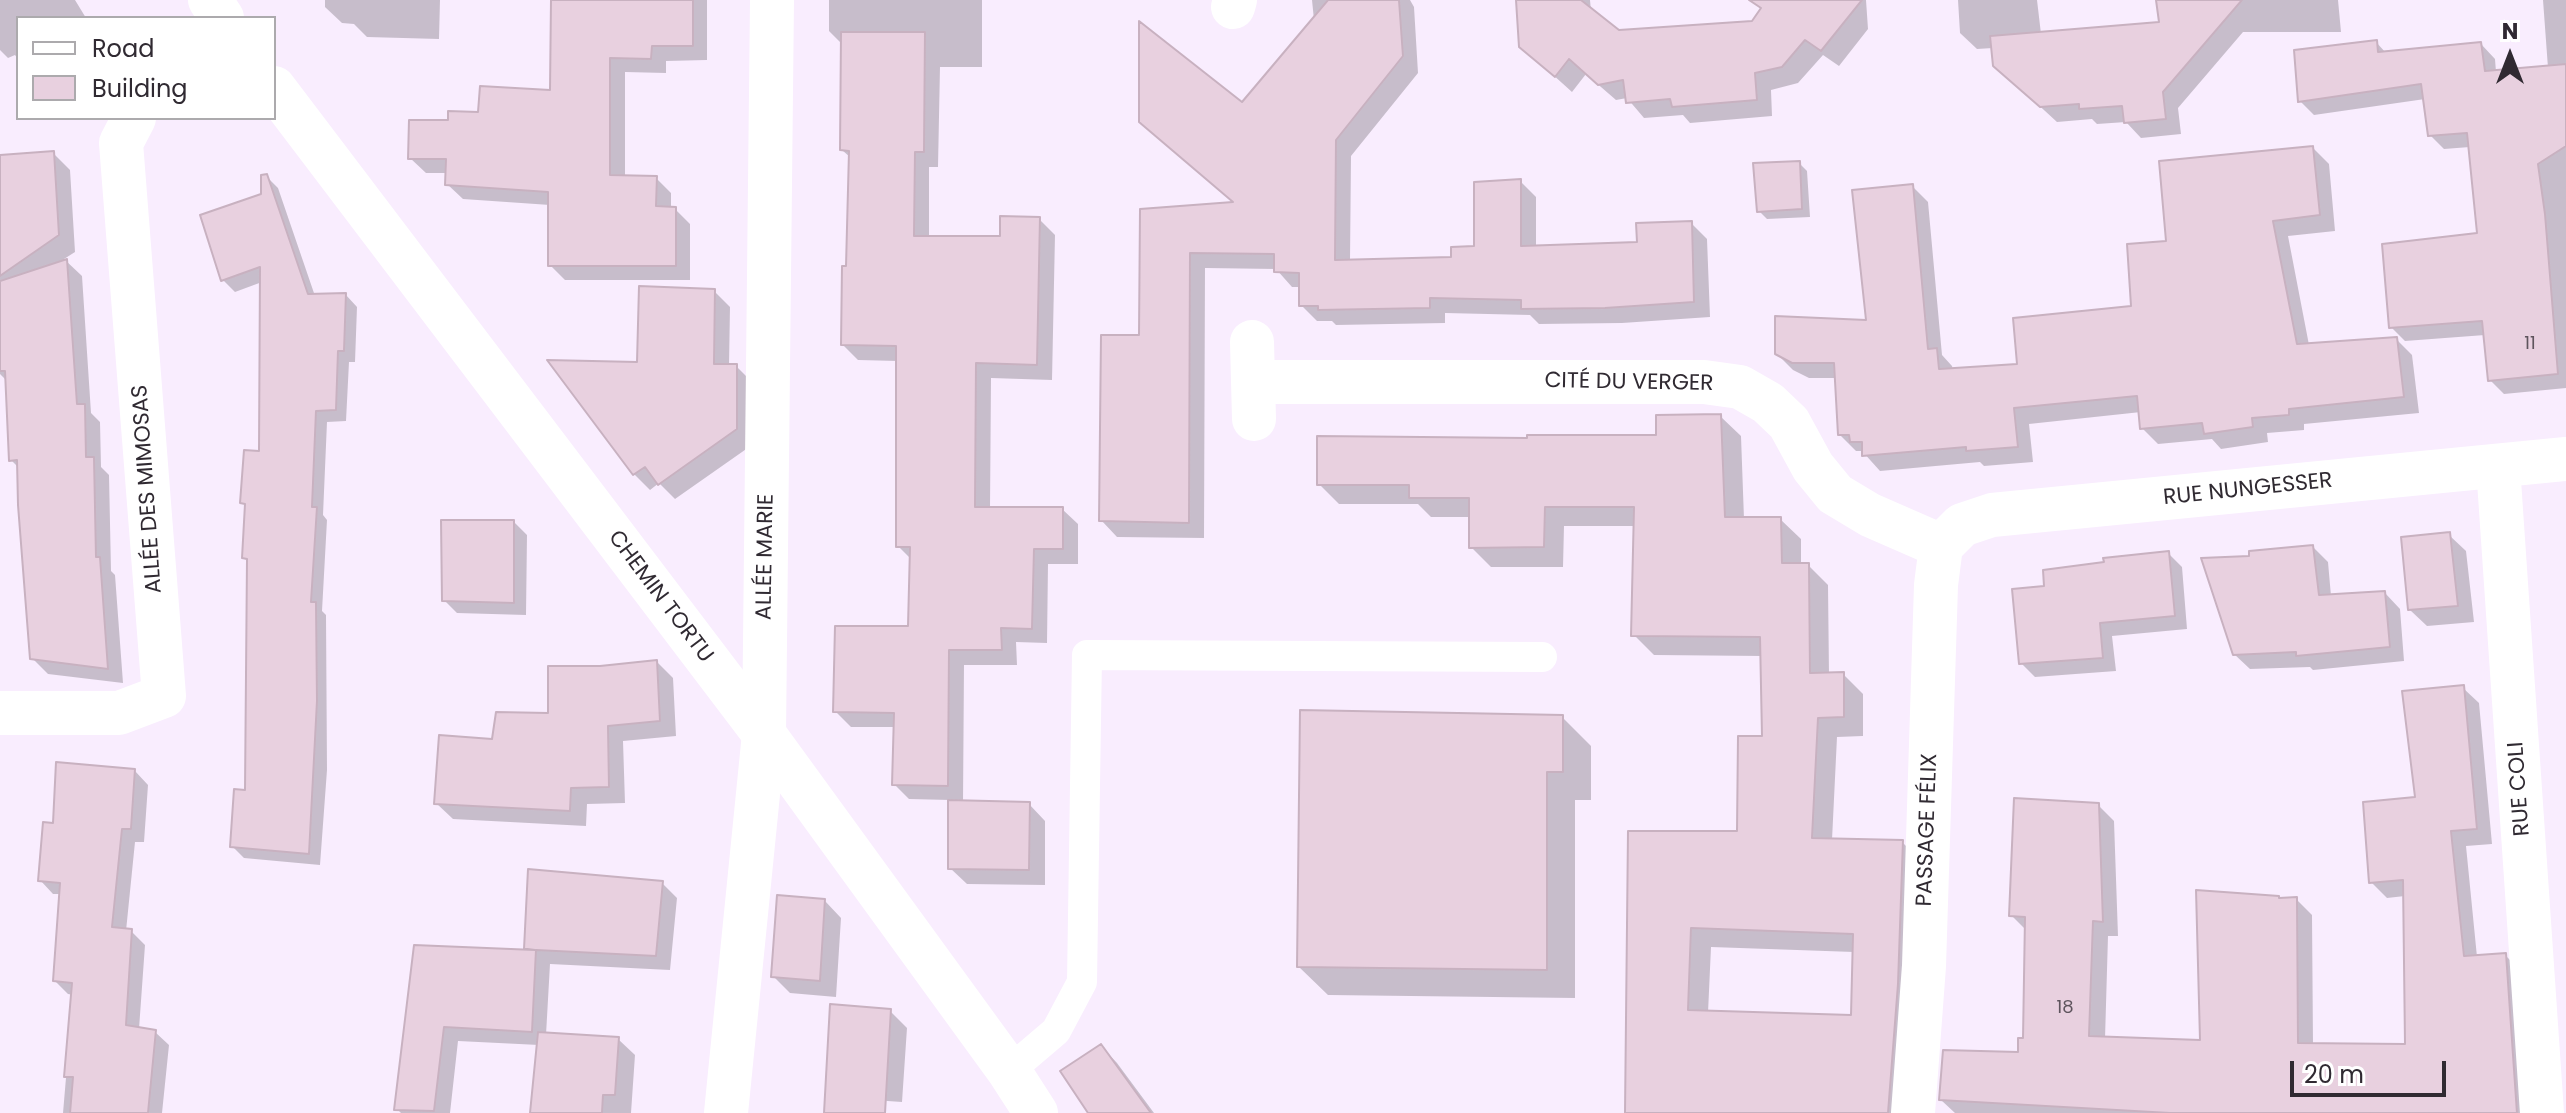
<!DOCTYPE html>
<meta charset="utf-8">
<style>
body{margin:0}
#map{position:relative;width:2566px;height:1113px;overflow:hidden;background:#f9edfe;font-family:Poppins,sans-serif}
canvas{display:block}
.legend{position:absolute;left:16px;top:16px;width:260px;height:104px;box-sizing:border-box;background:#fff;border:2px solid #acaaad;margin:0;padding:10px 14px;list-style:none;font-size:24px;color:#302a32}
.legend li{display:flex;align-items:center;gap:16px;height:40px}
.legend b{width:40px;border:2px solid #acaaad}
.north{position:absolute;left:2470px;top:16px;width:80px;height:80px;-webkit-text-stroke:6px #fff;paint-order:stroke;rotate:0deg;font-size:22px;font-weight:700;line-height:32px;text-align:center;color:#302a32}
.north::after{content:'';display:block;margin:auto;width:28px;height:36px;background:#302a32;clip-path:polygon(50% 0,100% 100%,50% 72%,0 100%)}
.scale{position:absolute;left:2290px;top:1061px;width:156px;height:36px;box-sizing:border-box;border:4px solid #302a32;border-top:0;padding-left:10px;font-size:24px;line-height:28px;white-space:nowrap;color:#302a32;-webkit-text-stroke:6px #fff;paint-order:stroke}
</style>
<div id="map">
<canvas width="2566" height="1113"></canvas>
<ul class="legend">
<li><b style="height:10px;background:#fff"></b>Road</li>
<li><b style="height:22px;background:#e8d0df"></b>Building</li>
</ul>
<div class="north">N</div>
<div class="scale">20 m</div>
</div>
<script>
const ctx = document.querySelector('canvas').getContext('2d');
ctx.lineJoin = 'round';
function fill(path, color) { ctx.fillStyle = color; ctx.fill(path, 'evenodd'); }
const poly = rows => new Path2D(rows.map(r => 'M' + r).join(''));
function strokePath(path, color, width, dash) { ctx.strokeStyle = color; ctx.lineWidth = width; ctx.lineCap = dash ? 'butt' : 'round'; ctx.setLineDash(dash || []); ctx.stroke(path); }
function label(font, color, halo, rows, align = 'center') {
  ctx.font = font + ' Poppins,sans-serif'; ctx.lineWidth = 8; ctx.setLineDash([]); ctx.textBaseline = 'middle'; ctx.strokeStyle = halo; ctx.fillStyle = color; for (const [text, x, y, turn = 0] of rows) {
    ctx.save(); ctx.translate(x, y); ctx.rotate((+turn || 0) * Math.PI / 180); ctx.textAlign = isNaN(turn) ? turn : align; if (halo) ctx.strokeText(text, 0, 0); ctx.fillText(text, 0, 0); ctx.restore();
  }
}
const shadow = poly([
 [0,0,75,0,86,18,18,18,18,59,15,55,8,58,0,50],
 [325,0,440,0,439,39,367,37,354,24,342,23,325,7],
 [552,0,707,0,707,60,666,61,666,73,625,72,625,177,656,178,671,193,671,209,675,209,690,224,690,280,565,280,550,265,550,205,463,199,447,184,448,173,426,173,410,158,450,122,552,92],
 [829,0,982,0,982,67,940,67,938,167,929,167,929,238,1002,238,1039,219,1055,235,1052,380,991,378,990,509,1062,509,1078,524,1078,564,1048,564,1047,643,1016,642,1017,665,964,665,963,803,1029,804,1045,821,1045,885,967,884,950,868,950,800,909,799,894,784,896,727,851,727,835,711,910,628,912,560,898,546,898,361,858,360,843,345,848,268,851,158,842,150,843,45,829,31],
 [1312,0,1410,0,1414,7,1418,73,1351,156,1350,261,1453,259,1476,248,1520,181,1536,197,1536,247,1639,244,1691,223,1707,239,1710,317,1622,323,1539,324,1530,315,1445,313,1445,323,1336,325,1332,321,1317,321,1301,305,1301,287,1292,287,1276,269,1205,268,1204,538,1117,537,1101,520,1141,337,1142,211,1236,204,1242,105,1314,20],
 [1518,0,1590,0,1591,11,1618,32,1753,23,1772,0,1866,0,1868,29,1839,66,1823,55,1798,83,1771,90,1772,116,1690,123,1683,115,1644,118,1627,98,1616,100,1586,74,1572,92,1521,46],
 [1958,0,2037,0,2041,34,2160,24,2158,0,2338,0,2341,32,2243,32,2178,108,2181,134,2141,138,2126,122,2097,124,2092,119,2057,122,1995,65,1993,48,1977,49,1960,33],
 [2543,0,2566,0,2566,388,2504,394,2490,380,2485,335,2405,341,2391,327,2479,235,2470,147,2444,149,2430,135,2425,99,2314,115,2300,101,2376,42,2386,53,2481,44,2495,59,2496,72,2548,68],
 [2313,148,2329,164,2335,231,2288,236,2309,345,2396,339,2412,355,2419,413,2304,424,2304,430,2267,433,2268,442,2221,449,2212,439,2158,444,2142,428,2141,412,2029,424,2033,462,1984,466,1980,462,1880,471,1862,451,1856,451,1840,435,1837,378,1809,378,1793,370,1777,354,1868,322,1912,186,1928,202,1942,355,1952,366,1953,370,2019,366,2133,307,2168,243],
 [53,153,70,170,75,252,64,259,82,276,91,413,100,422,101,467,109,475,111,571,115,575,123,683,48,674,32,658,19,468,11,460,7,381,0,374,0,157],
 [1799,163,1807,171,1810,217,1767,219,1759,211],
 [266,176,278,188,315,296,346,295,357,307,355,362,349,362,346,421,327,422,323,515,327,520,322,611,326,615,327,770,320,865,244,858,232,846,247,792,249,562,244,558,247,507,242,502,261,453,262,282,235,292,223,280,263,196],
 [714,291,730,307,729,366,736,366,752,382,752,445,675,499,659,483,650,490,634,474],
 [1720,416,1741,436,1744,519,1780,519,1801,539,1801,565,1808,565,1828,585,1829,675,1843,674,1863,694,1863,736,1837,737,1832,840,1902,842,1922,862,1909,1113,1626,1113,1630,833,1739,833,1764,738,1763,656,1654,655,1634,635,1636,526,1564,526,1563,567,1491,567,1471,547,1471,517,1431,517,1418,504,1339,504,1319,484,1529,440,1658,437],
 [1711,947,1854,952,1853,1017,1708,1013],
 [514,522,527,535,526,615,457,613,444,600],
 [2449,535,2466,551,2474,622,2427,626,2410,610],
 [2313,547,2328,562,2331,596,2385,593,2400,609,2404,661,2313,670,2310,667,2250,669,2234,654],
 [2168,553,2182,567,2187,629,2112,636,2116,671,2035,677,2021,663,2046,588],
 [657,662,673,678,676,736,623,741,625,803,587,804,586,826,453,819,436,803,550,715,600,668],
 [2463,688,2479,703,2492,844,2466,846,2477,957,2505,955,2521,971,2531,1113,1955,1113,1941,1100,2020,1054,2025,1040,2027,931,2011,915,2098,805,2114,821,2118,936,2108,936,2105,1039,2202,1042,2281,900,2296,899,2312,915,2313,1045,2407,1046,2405,896,2387,898,2371,882,2417,799],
 [1562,717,1591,746,1591,800,1575,800,1575,998,1328,995,1299,967],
 [135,771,148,785,144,842,135,842,126,931,131,931,145,945,139,1029,155,1032,169,1045,162,1113,63,1113,73,995,68,994,55,981,61,894,53,894,40,880,54,825],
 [662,883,677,898,670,970,550,964,546,1035,618,1039,635,1055,631,1113,532,1113,539,1045,458,1041,450,1113,401,1113,397,1109,416,947,529,951,526,948],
 [825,901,841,918,836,997,790,993,773,976],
 [890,1011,907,1028,902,1102,844,1098],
 [1101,1046,1117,1063,1154,1113,1090,1113]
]);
const building = poly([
 [551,0,693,0,693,46,652,46,651,59,610,58,610,175,657,176,656,206,676,207,676,266,548,266,548,192,445,185,446,159,408,159,409,120,448,120,448,111,478,112,480,86,550,90,551,0],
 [1328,0,1399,0,1403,56,1336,140,1335,260,1451,257,1451,247,1474,246,1474,182,1521,179,1521,246,1637,242,1636,223,1692,221,1694,302,1605,308,1521,309,1521,300,1430,298,1430,308,1318,310,1318,306,1299,306,1299,273,1274,272,1274,254,1190,253,1189,523,1099,521,1101,335,1139,335,1140,209,1233,202,1139,122,1139,21,1242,102,1328,0],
 [1516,0,1581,0,1619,30,1752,21,1761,8,1749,0,1862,0,1821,51,1805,40,1782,67,1755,73,1757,100,1672,107,1670,99,1626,103,1623,80,1598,85,1569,59,1555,77,1519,47,1516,0],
 [2156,0,2242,0,2163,92,2166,119,2124,123,2122,106,2079,109,2079,104,2040,107,1993,66,1990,36,2159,22,2156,0],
 [841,32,925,32,924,152,915,152,914,236,1000,236,1000,216,1040,217,1037,365,976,363,975,507,1063,507,1063,549,1034,549,1032,629,1001,628,1002,650,949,650,948,786,892,785,894,713,833,712,835,626,908,626,910,547,896,547,896,346,841,345,842,266,846,266,849,151,840,150,841,32],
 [2377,40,2378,52,2481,42,2485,71,2566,64,2566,146,2538,164,2545,214,2558,374,2488,381,2482,321,2389,328,2382,244,2477,233,2467,133,2428,136,2421,84,2298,102,2294,50,2377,40],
 [2313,146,2320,215,2273,221,2297,344,2397,337,2404,397,2289,409,2289,415,2252,418,2253,427,2204,434,2202,423,2140,429,2137,396,2014,408,2018,447,1966,451,1966,447,1862,456,1862,442,1850,442,1849,435,1838,435,1834,363,1792,363,1775,354,1775,316,1866,320,1852,190,1913,184,1928,349,1937,348,1939,369,2017,364,2013,318,2131,306,2127,244,2166,241,2159,161,2313,146],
 [54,151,59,235,0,276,0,155,54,151],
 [1800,161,1802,209,1757,212,1753,163,1800,161],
 [267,174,308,294,346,293,344,351,338,351,336,410,316,411,312,507,317,507,311,602,316,602,317,701,309,854,230,847,234,789,245,790,247,559,242,558,245,504,240,503,244,450,259,451,260,267,221,281,200,215,261,194,261,175,267,174],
 [67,259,77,404,85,404,86,457,94,457,96,557,100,557,108,669,30,659,18,505,17,460,9,461,5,371,0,371,0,281,67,259],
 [639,286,715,289,714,364,737,364,737,429,658,485,645,467,633,475,547,360,637,362,639,286],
 [1721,414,1725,517,1781,517,1782,563,1809,563,1810,673,1844,672,1844,717,1818,718,1812,838,1903,840,1898,984,1888,1113,1625,1113,1628,831,1737,831,1738,736,1762,736,1760,637,1631,636,1634,507,1545,507,1544,547,1469,548,1469,498,1409,498,1409,485,1317,485,1317,436,1527,438,1527,435,1656,435,1656,415,1721,414],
 [1691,928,1853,934,1851,1015,1688,1010,1691,928],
 [441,520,514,520,514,603,442,601,441,520],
 [2450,532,2458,606,2408,610,2401,537,2450,532],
 [2313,545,2319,595,2385,591,2390,647,2296,656,2296,652,2233,655,2201,558,2249,556,2249,551,2313,545],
 [2169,551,2175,616,2100,623,2103,658,2019,664,2012,589,2044,586,2043,570,2104,562,2103,558,2169,551],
 [657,660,660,721,608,726,609,787,571,788,570,811,434,804,439,735,492,739,496,712,548,713,548,666,600,666,657,660],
 [2464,685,2477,829,2451,831,2464,956,2506,953,2517,1113,2170,1113,1939,1100,1943,1050,2018,1052,2018,1038,2023,1038,2025,917,2009,916,2014,798,2099,803,2103,922,2093,921,2089,1036,2200,1040,2196,890,2279,896,2279,898,2297,897,2298,1043,2405,1044,2403,880,2369,883,2363,802,2415,797,2402,691,2464,685],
 [1300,710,1563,715,1563,772,1547,772,1547,970,1297,967,1300,710],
 [56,762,135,769,131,829,122,829,112,927,132,929,126,1025,156,1030,148,1113,70,1113,73,1077,64,1077,72,983,53,981,60,883,38,881,43,822,53,823,56,762],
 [948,800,1030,802,1029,870,948,869,948,800],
 [528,869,663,881,656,956,536,950,532,1032,444,1027,434,1111,394,1110,414,945,535,950,524,949,528,869],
 [777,895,825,899,820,981,771,977,777,895],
 [830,1004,891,1009,885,1113,824,1113,830,1004],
 [538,1032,619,1037,615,1095,603,1095,602,1113,530,1113,538,1032],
 [1101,1044,1151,1113,1088,1113,1060,1071,1101,1044]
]);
const service = poly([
 [1009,1071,1056,1031,1082,982,1087,655,1542,657]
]);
const minor = poly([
 [1233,7,1235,0],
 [1252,342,1254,419],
 [1254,382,1704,382,1740,387,1768,403,1789,423,1813,467,1835,494,1870,515,1941,546],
 [2498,466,2542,1113],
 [1941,546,1962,525,1992,515,2566,459],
 [0,713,119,713,164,696,121,143,134,118],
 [726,1113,764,734,772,0],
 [1913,1113,1924,966,1936,585,1941,546]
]);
const tertiary = poly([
 [210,0,222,18],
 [274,88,764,734,1009,1071,1036,1113]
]);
const numberNames = [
 ["11",2530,344],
 ["18",2065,1008]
];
const streetNames = [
 ["CITÉ DU VERGER",1629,383,1],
 ["ALLÉE DES MIMOSAS",148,489,-94],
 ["RUE NUNGESSER",2248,490,-6],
 ["ALLÉE MARIE",766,557,-89],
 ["CHEMIN TORTU",660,597,53],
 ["RUE COLI",2520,789,-94],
 ["PASSAGE FÉLIX",1928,830,-88]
];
fill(shadow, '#0003');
fill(building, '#e8d0df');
strokePath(building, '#c8b1c0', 2);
strokePath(service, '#fff', 30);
strokePath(minor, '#fff', 44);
strokePath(tertiary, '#fff', 44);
label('18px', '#5e545d', null, numberNames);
label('22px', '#302a32', '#fff', streetNames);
</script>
